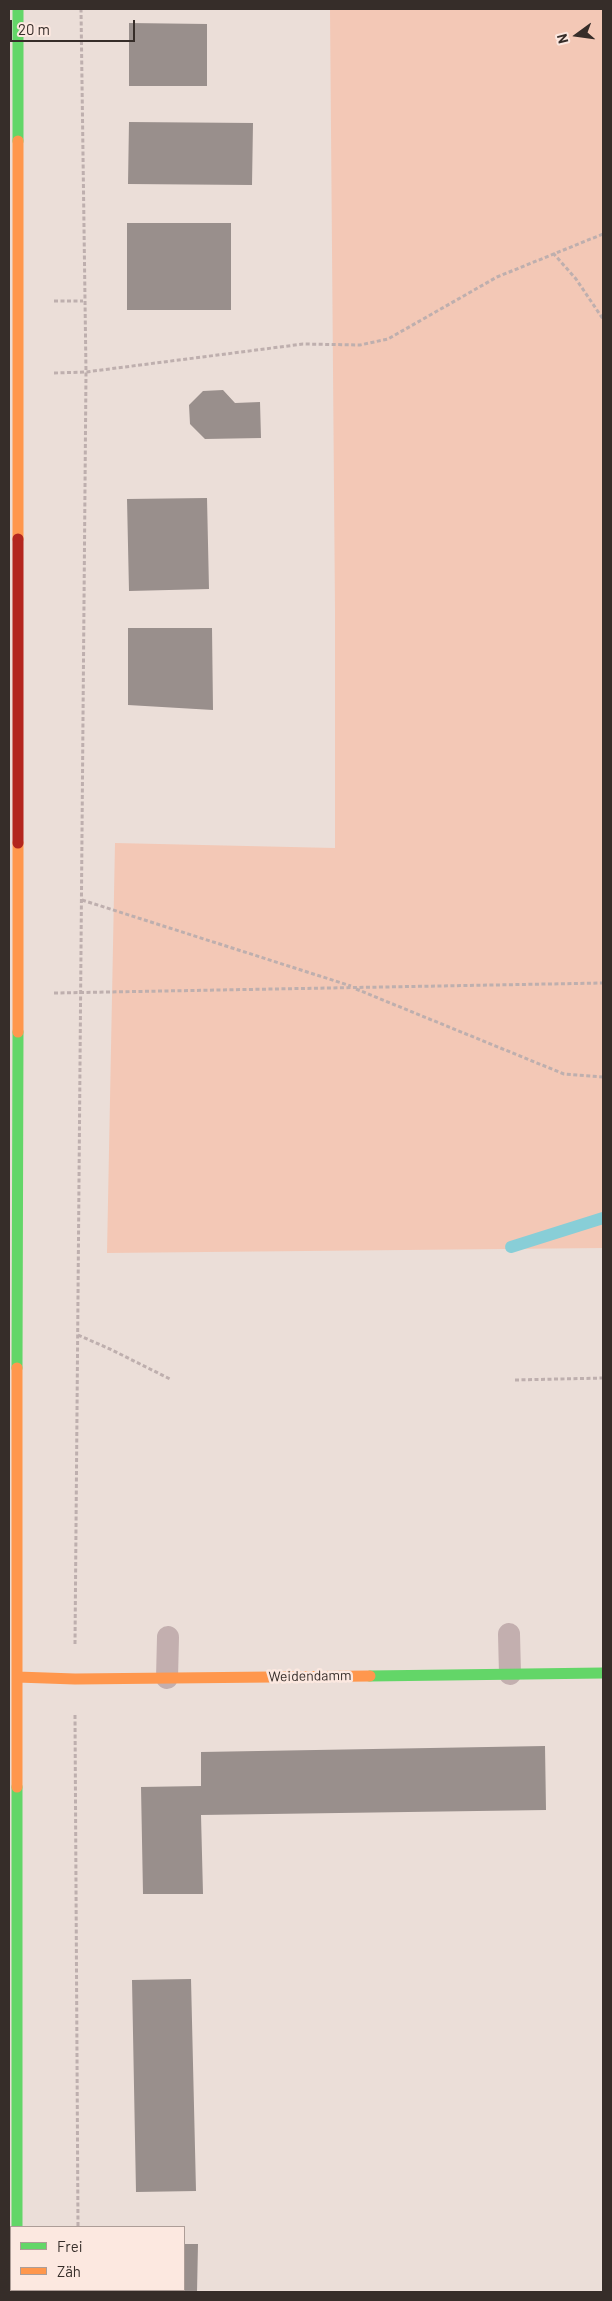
<!DOCTYPE html>
<meta charset="utf-8">
<style>
body{margin:0}
#map{position:relative;width:612px;height:2301px;overflow:hidden;background:#ebded8;font-family:Barlow,sans-serif}
canvas{display:block}
.frame{position:absolute;inset:0;border:10px solid #362d29;pointer-events:none}
.legend{position:absolute;left:10px;top:2226px;width:175px;height:65px;box-sizing:border-box;background:#fce8e0;border:1px solid #ad9d97;margin:0;padding:6px 9px;list-style:none;font-size:15px;color:#362d29}
.legend li{display:flex;align-items:center;gap:10px;height:25px}
.legend b{width:25px;border:1px solid #ad9d97}
.north{position:absolute;left:552px;top:10px;width:50px;height:50px;-webkit-text-stroke:4px #fce8e0;paint-order:stroke;rotate:256deg;font-size:14px;font-weight:700;line-height:20px;text-align:center;color:#362d29}
.north::after{content:'';display:block;margin:auto;width:18px;height:22px;background:#362d29;clip-path:polygon(50% 0,100% 100%,50% 72%,0 100%)}
.scale{position:absolute;left:10px;top:20px;width:125px;height:22px;box-sizing:border-box;border:2px solid #362d29;border-top:0;padding-left:6px;font-size:15px;line-height:18px;white-space:nowrap;color:#362d29;-webkit-text-stroke:4px #fce8e0;paint-order:stroke}
</style>
<div id="map">
<canvas width="612" height="2301"></canvas>
<div class="frame"></div>
<ul class="legend">
<li><b style="height:6px;background:#63d668"></b>Frei</li>
<li><b style="height:6px;background:#ff974d"></b>Zäh</li>
</ul>
<div class="north">N</div>
<div class="scale">20 m</div>
</div>
<script>
const ctx = document.querySelector('canvas').getContext('2d');
ctx.lineJoin = 'round';
function fill(path, color) { ctx.fillStyle = color; ctx.fill(path, 'evenodd'); }
const poly = rows => new Path2D(rows.map(r => 'M' + r).join(''));
function strokePath(path, color, width, dash) { ctx.strokeStyle = color; ctx.lineWidth = width; ctx.lineCap = dash ? 'butt' : 'round'; ctx.setLineDash(dash || []); ctx.stroke(path); }
function label(font, color, halo, rows, align = 'center') {
  ctx.font = font + ' Barlow,sans-serif'; ctx.lineWidth = 5; ctx.setLineDash([]); ctx.textBaseline = 'middle'; ctx.strokeStyle = halo; ctx.fillStyle = color; for (const [text, x, y, turn = 0] of rows) {
    ctx.save(); ctx.translate(x, y); ctx.rotate((+turn || 0) * Math.PI / 180); ctx.textAlign = isNaN(turn) ? turn : align; if (halo) ctx.strokeText(text, 0, 0); ctx.fillText(text, 0, 0); ctx.restore();
  }
}
const green = poly([
 [330,9,603,9,603,1248,107,1253,115,843,335,848,335,610]
]);
const stream = poly([
 [511,1247,603,1218]
]);
const building = poly([
 [129,23,207,24,207,86,129,86],
 [129,122,253,123,252,185,128,184],
 [127,223,231,223,231,310,127,310],
 [223,390,235,403,260,402,261,438,205,439,190,424,189,405,203,391],
 [207,498,209,589,129,591,127,499],
 [128,628,212,628,213,710,128,705],
 [545,1746,546,1810,201,1815,203,1894,143,1894,141,1787,201,1786,201,1752],
 [191,1979,196,2191,136,2192,132,1980],
 [184,2244,198,2244,197,2292,138,2292,138,2290,184,2290]
]);
const path = poly([
 [553,253,576,279,603,319],
 [54,301,83,301],
 [54,373,86,372,303,344,360,345,388,339,497,277,603,234],
 [82,900,351,986],
 [356,989,564,1074,603,1077],
 [54,993,603,983],
 [78,1335,112,1350,170,1379],
 [515,1380,603,1378],
 [75,1644,86,372,81,9],
 [75,1715,78,2227],
 [78,2290,78,2292]
]);
const lane = poly([
 [509,1634,510,1674],
 [167,1678,168,1637]
]);
const fast = poly([
 [18,141,18,9],
 [17,1368,18,1032],
 [370,1676,603,1673],
 [17,2227,17,1787]
]);
const slow = poly([
 [18,539,18,141],
 [18,1032,18,843],
 [17,1677,75,1679,370,1676],
 [17,1787,17,1368]
]);
const jam = poly([
 [18,843,18,539],
 [17,2290,17,2292]
]);
const streetNames = [
 ["Weidendamm",310,1676,-1]
];
fill(green, '#f3c8b6');
strokePath(stream, '#88ced7', 12);
fill(building, '#998f8c');
strokePath(path, '#beafae', 3, [4, 2.5]);
strokePath(lane, '#c3afaf', 22);
strokePath(fast, '#63d668', 11);
strokePath(slow, '#ff974d', 11);
strokePath(jam, '#b3261e', 11);
label('14px', '#362d29', '#fce8e0', streetNames);
</script>
